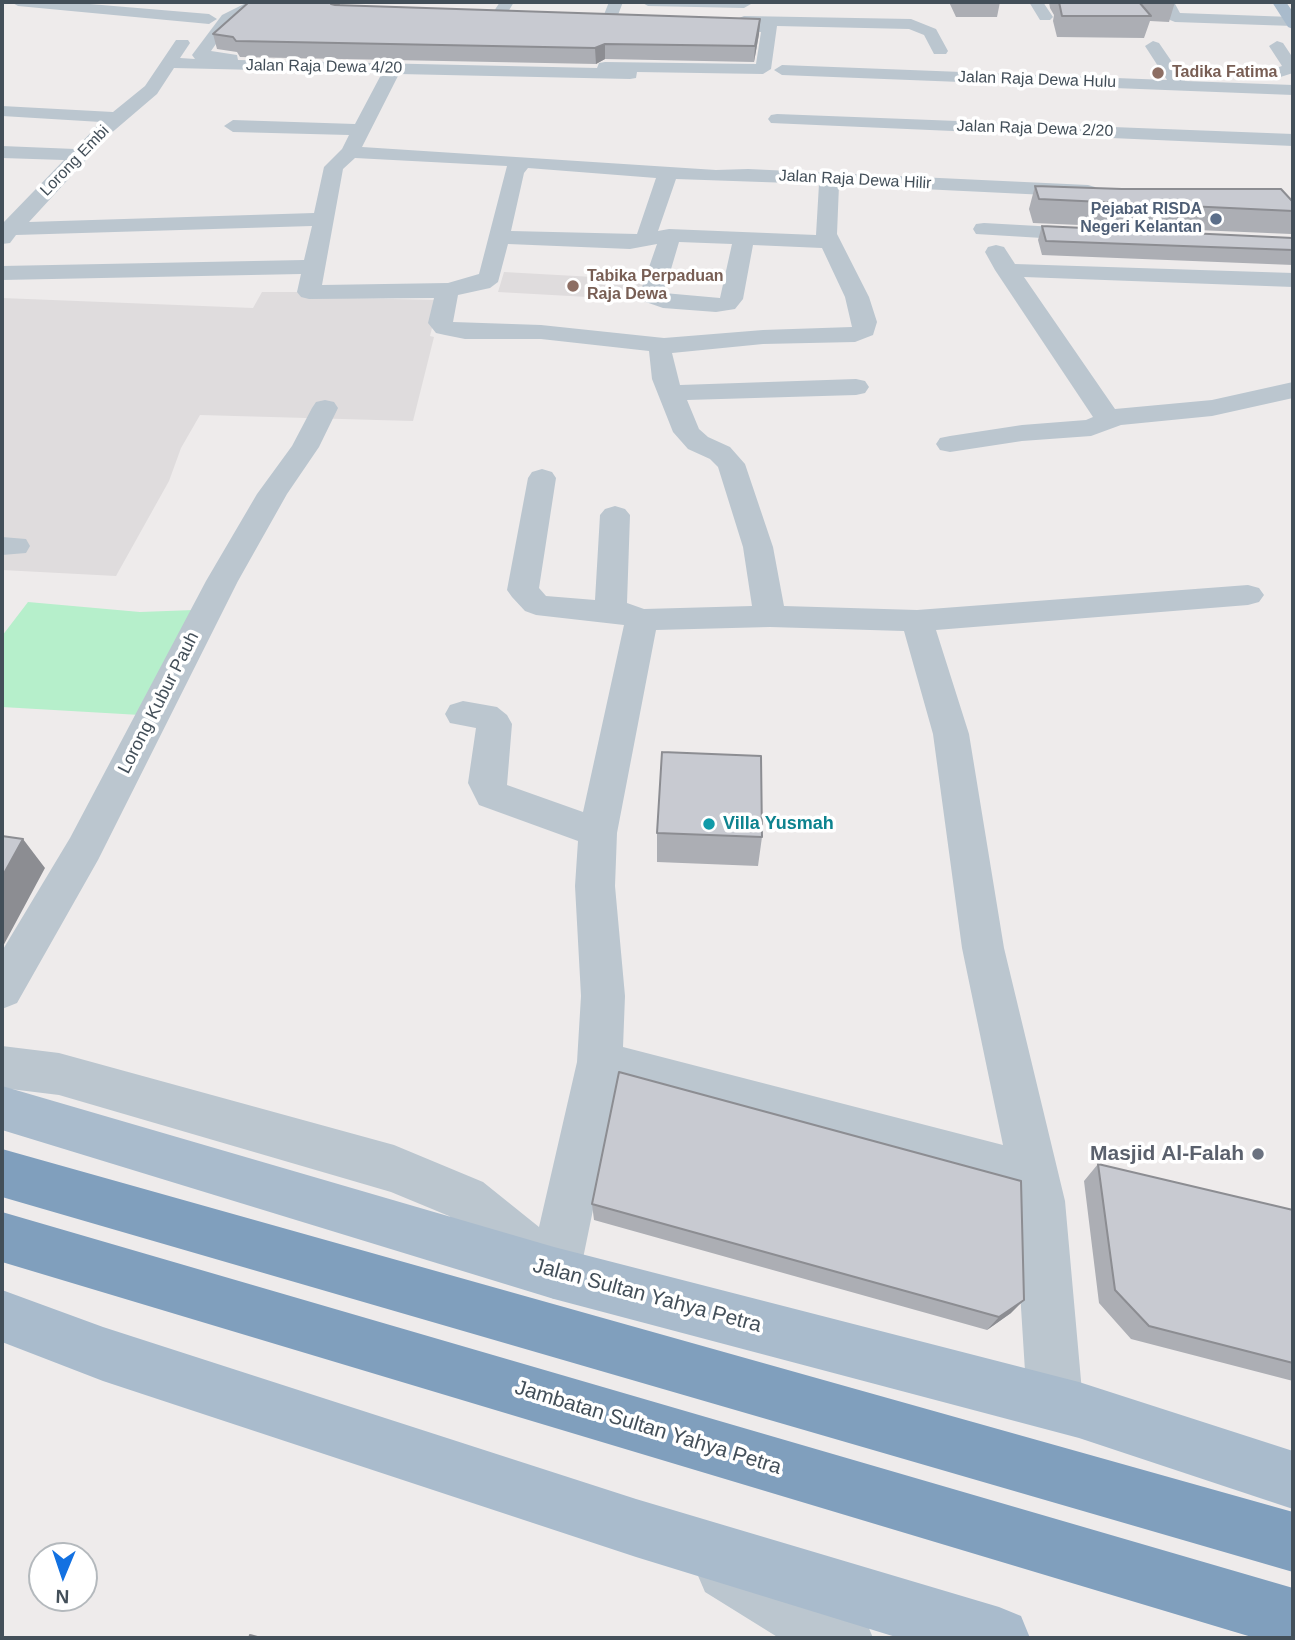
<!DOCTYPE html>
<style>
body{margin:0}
#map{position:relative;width:1295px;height:1640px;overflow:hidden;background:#eeebeb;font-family:Helvetica,sans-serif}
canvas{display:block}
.frame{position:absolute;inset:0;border:4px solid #434f59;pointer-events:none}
.north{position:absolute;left:28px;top:1542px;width:70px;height:70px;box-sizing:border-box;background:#fff;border:2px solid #b4b9bd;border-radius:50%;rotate:182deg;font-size:19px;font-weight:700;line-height:28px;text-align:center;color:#434f59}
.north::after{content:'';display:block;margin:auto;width:24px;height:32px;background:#1371e1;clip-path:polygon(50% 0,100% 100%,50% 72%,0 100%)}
</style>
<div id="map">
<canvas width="1295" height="1640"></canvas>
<div class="frame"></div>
<div class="north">N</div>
</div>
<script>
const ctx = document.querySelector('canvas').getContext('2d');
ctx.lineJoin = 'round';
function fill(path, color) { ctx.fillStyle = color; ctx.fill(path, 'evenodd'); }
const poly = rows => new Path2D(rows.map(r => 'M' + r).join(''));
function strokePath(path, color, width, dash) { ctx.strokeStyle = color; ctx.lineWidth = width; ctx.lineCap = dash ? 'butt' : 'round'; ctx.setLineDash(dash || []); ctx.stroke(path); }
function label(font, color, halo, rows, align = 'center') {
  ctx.font = font + ' Helvetica,sans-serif'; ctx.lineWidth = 7; ctx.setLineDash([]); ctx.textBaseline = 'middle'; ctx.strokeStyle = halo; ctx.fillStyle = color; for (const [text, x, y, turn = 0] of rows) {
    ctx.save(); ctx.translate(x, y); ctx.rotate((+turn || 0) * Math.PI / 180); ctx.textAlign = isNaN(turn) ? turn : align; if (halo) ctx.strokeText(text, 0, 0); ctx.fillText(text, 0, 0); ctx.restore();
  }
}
const education = poly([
 [504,272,647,280,642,300,498,292],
 [262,292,299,292,301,297,439,300,430,336,434,337,413,421,200,415,181,448,169,481,116,576,2,570,2,298,253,308]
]);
const green = poly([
 [28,602,140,612,194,610,140,715,2,707,2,636]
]);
const minor = poly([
 [11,2,66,2,209,14,217,19,209,24,18,6,11,2],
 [248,2,266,2,232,21,211,51,237,55,238,60,597,68,599,63,605,62,756,64,761,32,707,30,702,28,699,25,702,22,737,22,739,18,744,16,911,19,936,29,948,51,946,54,934,54,924,35,909,29,777,26,771,69,763,74,637,72,636,78,630,79,399,74,362,147,716,170,748,169,1088,185,1095,187,1098,191,1095,195,1088,197,839,185,837,234,869,297,877,322,873,335,855,342,763,344,672,353,680,385,856,379,865,381,869,387,865,393,856,395,687,400,699,429,708,437,730,447,745,464,773,547,784,606,917,610,1248,585,1259,588,1264,595,1259,602,1248,605,936,630,969,734,1004,948,1065,1201,1083,1403,1075,1423,1055,1431,1035,1423,1027,1403,1014,1196,618,1088,580,1273,572,1291,554,1299,536,1291,449,1216,391,1192,59,1095,2,1088,2,1046,59,1053,394,1145,483,1182,539,1227,577,1062,581,996,575,886,578,841,479,805,468,783,476,728,450,723,445,714,450,705,463,701,497,707,507,715,512,724,507,785,583,812,624,625,536,615,525,611,512,597,507,590,528,478,532,472,542,469,552,472,556,478,539,588,546,596,595,600,600,515,605,509,615,506,625,509,630,515,627,603,644,609,752,606,743,547,718,467,710,459,688,449,673,432,652,379,649,351,541,339,465,339,445,335,436,333,428,323,434,298,309,299,301,297,297,292,301,274,2,280,2,266,304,260,312,226,16,235,10,243,2,244,2,224,64,160,2,158,2,146,75,149,101,122,2,116,2,106,113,112,145,86,176,40,188,40,190,43,180,58,195,59,192,55,222,15,248,2],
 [174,68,382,73,355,124,233,120,224,126,233,132,349,135,342,149,324,167,314,213,29,222,109,135,157,94,174,68],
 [355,158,507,166,479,274,448,283,322,285,343,169,355,158],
 [528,168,656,178,637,234,511,231,524,173,528,168],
 [676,179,819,184,816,235,669,229,658,231,676,179],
 [679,242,732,244,720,298,664,293,679,242],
 [508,244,630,249,657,244,639,296,643,301,663,308,716,312,735,309,743,299,753,245,822,248,845,297,852,327,763,330,664,338,541,325,453,322,458,295,490,288,498,282,508,244],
 [770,627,904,631,933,734,962,948,1003,1145,623,1047,625,996,615,886,617,833,656,630,770,627],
 [500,2,514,2,505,17,500,19,492,14,500,2],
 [609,2,623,2,616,20,606,20,603,17,609,2],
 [641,2,750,2,751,4,744,8,648,6,641,2],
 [1029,2,1043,2,1053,17,1050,20,1040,20,1029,2],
 [1160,2,1174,2,1180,13,1292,17,1293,26,1175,22,1170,20,1160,2],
 [1153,41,1159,43,1185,81,1293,85,1293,95,782,75,774,70,782,65,1167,80,1145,46,1153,41],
 [1277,41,1283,43,1293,58,1293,73,1271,80,1239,78,1237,74,1239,70,1270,70,1282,66,1269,46,1277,41],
 [777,114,1293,134,1293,146,771,123,768,119,771,115,777,114],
 [984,223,1092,229,1100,230,1103,235,1100,240,1092,241,976,234,973,229,976,224,984,223],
 [996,245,1004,247,1015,264,1293,273,1293,287,1024,277,1115,409,1212,400,1293,382,1293,398,1212,416,1121,425,1091,436,1022,441,950,452,940,450,936,444,940,438,950,436,1022,425,1086,420,1093,417,995,270,985,252,988,247,996,245],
 [325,400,334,402,338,408,319,447,287,494,238,581,98,860,17,1003,2,1009,2,951,70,838,206,581,257,494,292,446,312,408,316,402,325,400],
 [2,537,26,539,30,546,26,553,2,555,2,537],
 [726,1541,747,1550,842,1606,864,1616,873,1638,779,1638,705,1592,696,1571,705,1550,726,1541]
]);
const major = poly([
 [1272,2,1286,2,1293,12,1293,29,1288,27,1272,2],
 [2,1086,554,1247,1079,1382,1293,1451,1293,1509,1079,1438,554,1299,2,1130,2,1086],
 [2,1290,103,1327,636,1499,999,1607,1021,1616,1030,1638,899,1638,636,1557,103,1381,2,1342,2,1290]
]);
const highway = poly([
 [2,1149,1293,1512,1293,1572,2,1197,2,1149],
 [2,1212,1293,1588,1293,1638,1255,1638,2,1262,2,1212]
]);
const wall = poly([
 [249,2,342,2,339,5,760,19,759,34,754,62,605,59,596,64,240,57,237,52,217,49,213,34],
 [949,2,1000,2,997,17,956,17],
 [1049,2,1175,2,1169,22,1150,21,1144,38,1057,37,1053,21,1054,15,1050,8],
 [1035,186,1293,202,1293,229,1291,234,1033,223,1029,209],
 [1042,226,1293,238,1293,265,1042,255,1038,240],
 [657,833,762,837,758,866,657,862],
 [1098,1164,1293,1210,1293,1381,1131,1339,1099,1303,1084,1181],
 [592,1204,1011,1313,987,1330,594,1220]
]);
const shadedWall = poly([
 [331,2,342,2,333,12],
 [760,19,759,34,754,62,755,46],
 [605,44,605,59,596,64,595,48],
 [23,839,45,868,2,948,2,877],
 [1024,1300,1011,1313,987,1330,999,1317]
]);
const building = poly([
 [249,2,331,2,331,4,335,5,760,19,755,46,605,44,595,48,236,41,233,37,213,34,249,2],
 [1059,2,1139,2,1151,16,1062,16,1059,2],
 [1035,186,1122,189,1281,189,1293,202,1293,211,1039,199,1035,186],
 [1042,226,1293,238,1293,250,1046,241,1042,226],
 [662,752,761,756,762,837,657,833,662,752],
 [2,836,23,839,2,877,2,836],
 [619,1072,1021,1181,1024,1300,999,1317,592,1204,619,1072],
 [1098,1164,1293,1210,1293,1363,1149,1326,1115,1290,1098,1164],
 [250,1635,261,1638,249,1638,250,1635]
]);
const markers = [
 [1158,73,7,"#8d6e63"],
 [1216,219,7,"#5c6f8a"],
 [573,286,7,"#8d6e63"],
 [709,824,7,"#0f9aa8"],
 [1258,1154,7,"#6b7280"]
];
const farStreetnames = [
 ["Jalan Raja Dewa 4/20",324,67,1],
 ["Jalan Raja Dewa Hulu",1037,80,2],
 ["Jalan Raja Dewa 2/20",1035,129,2],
 ["Lorong Embi",75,161,-46],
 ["Jalan Raja Dewa Hilir",855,180,3]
];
const farEducationnames = [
 ["Tadika Fatima",1172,73],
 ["Tabika Perpaduan",587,277],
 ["Raja Dewa",587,295]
];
const farServicenames = [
 ["Pejabat RISDA",1202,210],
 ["Negeri Kelantan",1202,228]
];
const streetNames = [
 ["Lorong Kubur Pauh",159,703,-63]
];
const cultureNames = [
 ["Villa Yusmah",723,824]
];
const nearWorshipnames = [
 ["Masjid Al-Falah",1244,1154]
];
const nearStreetnames = [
 ["Jalan Sultan Yahya Petra",647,1296,15],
 ["Jambatan Sultan Yahya Petra",648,1428,17]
];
fill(education, '#dfdcdd');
fill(green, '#b6efcb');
fill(minor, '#bbc6cf');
fill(major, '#a9bbcc');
fill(highway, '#809fbd');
fill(wall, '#acaeb4');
fill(shadedWall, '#8c8d92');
fill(building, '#c8cad1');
strokePath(building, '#8c8d92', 2);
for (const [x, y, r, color] of markers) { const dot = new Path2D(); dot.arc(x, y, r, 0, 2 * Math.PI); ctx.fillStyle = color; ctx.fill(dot); strokePath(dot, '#fff', 2.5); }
label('16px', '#434f59', '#fff', farStreetnames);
label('bold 16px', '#785e54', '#fff', farEducationnames, 'left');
label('bold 16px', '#4e5e75', '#fff', farServicenames, 'right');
label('18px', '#434f59', '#fff', streetNames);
label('bold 18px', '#0d838f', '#fff', cultureNames, 'left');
label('bold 21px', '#5b616d', '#fff', nearWorshipnames, 'right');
label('21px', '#434f59', '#fff', nearStreetnames);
</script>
